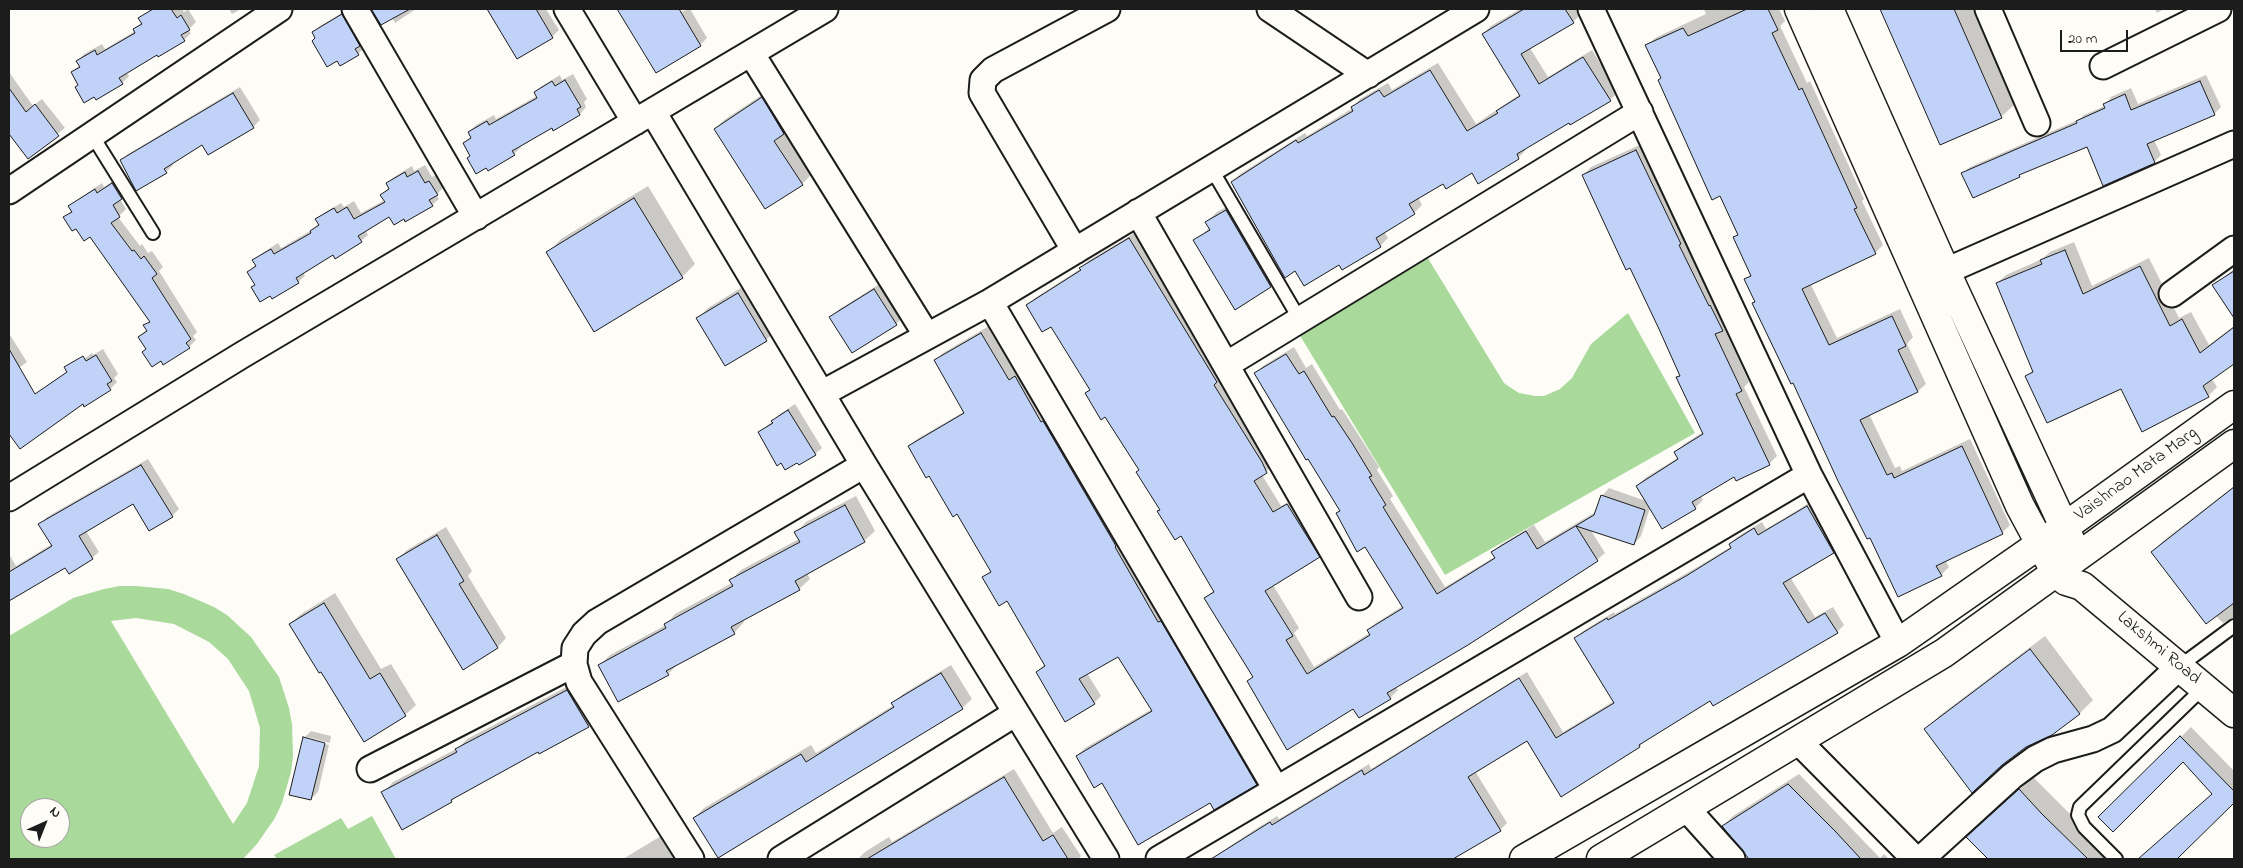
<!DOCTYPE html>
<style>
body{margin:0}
#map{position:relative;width:2243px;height:868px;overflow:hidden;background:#fdfcf7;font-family:"Indie Flower",sans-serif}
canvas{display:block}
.frame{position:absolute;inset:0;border:10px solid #1c1c1c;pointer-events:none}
.north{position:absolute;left:20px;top:798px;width:50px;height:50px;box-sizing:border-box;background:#fdfcf7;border:1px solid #a3a29f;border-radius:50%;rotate:44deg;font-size:14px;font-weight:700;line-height:20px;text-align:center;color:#1c1c1c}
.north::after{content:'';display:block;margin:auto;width:18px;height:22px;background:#1c1c1c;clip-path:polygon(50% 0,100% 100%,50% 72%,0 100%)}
.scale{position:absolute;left:2060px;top:30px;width:68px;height:22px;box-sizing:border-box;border:2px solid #1c1c1c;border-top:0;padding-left:6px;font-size:15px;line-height:18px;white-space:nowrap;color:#1c1c1c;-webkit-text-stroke:4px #fdfcf7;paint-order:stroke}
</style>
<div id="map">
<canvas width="2243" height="868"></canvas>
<div class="frame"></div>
<div class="north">N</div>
<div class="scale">20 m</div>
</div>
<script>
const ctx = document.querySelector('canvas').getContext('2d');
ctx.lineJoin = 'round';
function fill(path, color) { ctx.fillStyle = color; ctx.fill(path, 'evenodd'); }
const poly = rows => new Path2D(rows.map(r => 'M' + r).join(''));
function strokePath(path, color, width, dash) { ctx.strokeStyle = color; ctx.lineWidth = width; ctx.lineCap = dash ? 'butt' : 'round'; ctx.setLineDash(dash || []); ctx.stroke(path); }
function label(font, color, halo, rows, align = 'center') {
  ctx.font = font + ' "Indie Flower",sans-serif'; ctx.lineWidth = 4.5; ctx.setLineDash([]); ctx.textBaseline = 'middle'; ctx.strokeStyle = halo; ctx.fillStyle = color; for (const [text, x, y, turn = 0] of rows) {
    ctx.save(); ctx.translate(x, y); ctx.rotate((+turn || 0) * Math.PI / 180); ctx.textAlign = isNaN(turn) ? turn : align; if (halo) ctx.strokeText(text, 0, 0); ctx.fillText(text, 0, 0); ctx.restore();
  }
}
const green = poly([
 [1426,255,1504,383,1511,388,1519,393,1535,396,1544,396,1560,389,1572,378,1591,344,1628,313,1695,433,1445,575,1299,334],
 [120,586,136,586,168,589,184,594,214,607,227,615,251,637,279,677,289,708,292,724,293,756,291,772,282,803,275,818,257,844,243,859,9,859,9,636,73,598,104,589],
 [136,618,174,624,209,642,228,659,249,691,260,728,259,766,247,803,233,824,111,621],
 [30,808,60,808,60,838,30,838],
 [372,816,396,859,277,859,274,855,341,818,348,829]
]);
const shadow = poly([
 [151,9,182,9,184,12,188,9,196,22,188,30,191,33,184,40,157,53,126,72,129,76,122,83,79,85,72,72,80,65,78,61,84,54,102,44,105,49,135,31,134,29,142,22,140,18],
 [229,9,241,9,232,14],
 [348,9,365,47,358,54,316,37,313,32,320,26],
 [372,9,416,9,395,23,392,17,381,23],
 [488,9,546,9,559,30,552,37,517,57],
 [618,9,678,9,680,12,690,9,707,38,700,45,657,71],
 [1520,9,1578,9,1581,14,1573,22,1530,48,1548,77,1592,50,1618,92,1610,100,1525,148,1526,150,1518,158,1479,182,1472,171,1443,182,1418,197,1422,205,1414,213,1384,231,1388,238,1380,246,1343,268,1340,264,1232,182,1240,174,1305,133,1307,136,1353,108,1360,99,1388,83,1392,90,1438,63,1476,124,1520,94,1483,34,1491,26],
 [1704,9,1779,9,1785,21,1780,26,1807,83,1810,81,1864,199,1862,201,1883,245,1875,253,1811,285,1837,338,1900,309,1913,337,1907,344,1926,384,1918,391,1869,414,1895,468,1900,466,1902,471,1970,439,2010,525,2002,533,1945,560,1949,567,1941,575,1794,382,1754,303,1756,301,1746,279,1751,274,1735,238,1739,234,1647,46,1655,38,1706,14],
 [1881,9,1973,9,2015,104,2001,117,1941,144],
 [2155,9,2164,9,2157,13],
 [9,72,33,106,42,99,65,128,28,157,9,131],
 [573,74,587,99,584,102,586,107,580,114,554,129,552,127,520,145,521,147,514,154,488,169,471,155,464,143,472,136,469,132,476,125,494,115,496,119,537,96,535,92,542,86,560,75,562,80],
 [2206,75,2221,107,2214,114,2154,140,2161,155,2154,162,2087,146,2022,172,2019,176,1963,173,1970,167,2080,119,2084,115,2105,106,2111,97,2131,88,2138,104],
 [240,87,260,120,253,127,203,143,171,163,173,165,166,172,122,161,128,154],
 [771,89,793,124,784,133,811,175,802,184,715,129,724,120],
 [1644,143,1730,322,1724,328,1749,382,1744,387,1777,456,1769,464,1735,475,1701,496,1703,500,1695,508,1650,508,1641,536,1634,544,1590,529,1605,553,1597,560,1395,686,1398,690,1390,698,1359,717,1354,708,1249,681,1254,676,1206,598,1214,590,1181,535,1161,509,1140,470,1106,416,1086,393,1090,389,1052,325,1027,305,1035,298,1080,269,1088,261,1136,232,1274,464,1262,475,1281,506,1295,498,1326,549,1319,556,1273,585,1299,628,1294,633,1314,667,1370,633,1368,630,1376,623,1403,606,1365,546,1337,514,1341,510,1256,373,1263,366,1294,347,1306,368,1312,364,1340,410,1342,409,1379,467,1377,470,1393,496,1390,499,1445,587,1496,556,1493,552,1500,545,1534,525,1545,542,1597,511,1602,496,1609,488,1646,501,1637,486,1645,478,1679,457,1676,452,1684,444,1703,432,1678,378,1681,374,1630,266,1583,175,1591,167],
 [425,165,432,177,436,175,444,187,436,195,439,199,432,205,404,217,390,216,366,231,368,235,361,241,334,254,303,272,305,276,298,282,271,295,253,287,256,284,249,272,256,264,254,261,261,254,278,243,281,248,312,230,319,223,317,219,324,213,341,203,344,207,354,201,361,213,385,200,382,195,389,188,387,183,394,177,412,166,414,171],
 [119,177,128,192,120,199,126,209,118,217,140,246,142,244,148,253,152,251,163,267,159,271,197,332,193,336,196,340,189,347,147,349,139,337,147,329,145,326,150,320,91,235,65,217,72,210,70,206,77,200,102,183,104,187],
 [648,186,695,264,682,277,548,253,561,239],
 [1237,201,1281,275,1270,286,1236,308,1195,241,1210,227,1206,222,1217,212],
 [2074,242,2092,286,2149,258,2179,318,2191,312,2209,345,2234,326,2234,363,2212,379,2217,387,2208,396,2027,376,2033,370,1997,283,2006,275,2042,259,2050,252],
 [2234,269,2234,316,2214,285],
 [749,283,777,330,766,340,698,318,708,308],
 [881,283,902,318,896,324,831,317,838,310],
 [989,326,1017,373,1022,370,1263,776,1256,784,1210,802,1102,782,1077,756,1085,748,1152,709,1118,655,1087,673,1101,696,1094,703,1037,672,1045,664,1007,600,984,577,991,570,957,513,909,446,917,439,965,411,935,360,943,353],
 [10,335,27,362,9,375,9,336],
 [103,349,118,374,114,378,117,382,110,389,83,403,20,448,9,432,13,426,9,420,9,415,92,353,93,355],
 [795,404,822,448,815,454,759,433,780,414],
 [148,459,179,509,172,516,133,503,86,531,99,552,92,558,66,566,9,600,9,554,16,566,52,544,40,524,47,517],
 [2234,486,2234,617,2223,623,2152,552,2163,541],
 [856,496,875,531,864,541,807,573,810,579,799,589,743,620,744,622,734,633,678,664,668,674,600,665,610,655,666,625,675,614,732,583,731,580,741,570,799,539,796,533,806,522],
 [1814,500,1840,545,1833,552,1790,577,1815,617,1833,607,1844,625,1837,632,1711,699,1646,739,1640,746,1527,739,1475,771,1507,823,1500,830,1454,859,1211,859,1248,834,1277,816,1279,819,1369,764,1371,769,1527,672,1563,732,1614,701,1576,638,1583,631,1614,612,1615,614,1694,569,1732,546,1730,544,1737,537,1762,522,1766,529],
 [446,527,472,571,468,576,506,638,498,647,463,668,398,559,407,550],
 [335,593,381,669,391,664,416,705,405,715,322,670,290,624,301,614],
 [2045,636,2093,700,2080,713,2052,734,1926,729,1939,716],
 [951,665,972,699,962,708,694,818,704,808,811,745,816,753,894,705,893,703,903,694],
 [578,681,599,715,589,726,539,752,538,750,459,794,451,801,383,793,393,782,458,748,467,739],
 [2191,727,2234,771,2234,802,2176,859,2142,859,2141,858,2151,848,2213,793,2183,760,2100,817],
 [311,731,331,736,330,743,307,737,307,740,329,745,318,792,311,799,304,738],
 [1014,769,1053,833,1062,827,1081,856,1078,859,858,859,865,852,889,837,892,842],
 [1799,774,1880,858,1884,854,1889,859,1747,859,1747,855,1723,826,1733,816],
 [2033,777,2115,859,1989,859,1968,837],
 [666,833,682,859,623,859]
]);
const building = poly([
 [153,9,171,9,177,18,181,15,190,30,181,35,185,41,158,57,157,55,119,78,123,84,96,100,94,97,84,103,75,87,78,85,71,72,80,67,76,61,95,50,97,55,135,33,133,29,142,24,138,18,153,9],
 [371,9,410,9,381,25,371,9],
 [487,9,536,9,553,38,517,59,487,9],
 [617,9,679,9,701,46,656,73,617,9],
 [1524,9,1565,9,1574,23,1521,54,1539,84,1583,57,1611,101,1570,125,1569,123,1517,154,1519,159,1478,184,1472,173,1446,189,1443,184,1409,204,1415,214,1376,238,1381,247,1342,270,1339,265,1304,286,1295,271,1285,278,1231,182,1296,140,1298,143,1353,111,1351,107,1379,90,1384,97,1430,70,1467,131,1498,113,1496,111,1520,96,1482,34,1524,9],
 [1747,9,1768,9,1778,30,1772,33,1799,90,1802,88,1857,208,1854,209,1876,254,1802,289,1829,345,1892,316,1906,346,1898,350,1918,392,1860,420,1887,475,1892,473,1894,478,1962,446,2003,534,1936,566,1942,576,1898,597,1870,538,1867,539,1838,481,1793,383,1791,384,1752,303,1755,302,1744,279,1751,276,1733,237,1738,235,1720,196,1712,200,1658,80,1661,78,1645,45,1683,28,1688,36,1747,9],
 [1880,9,1954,9,2002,118,1940,145,1880,9],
 [342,14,360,46,355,49,359,55,340,66,337,61,327,67,312,41,315,38,312,32,342,14],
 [565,80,581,107,577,109,580,115,553,131,552,128,512,151,515,155,488,171,486,168,476,174,467,158,470,156,463,143,471,138,468,132,487,121,489,125,537,98,534,92,552,81,555,86,565,80],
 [2200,81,2215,115,2147,144,2155,163,2103,186,2087,147,2019,175,2020,177,1973,198,1961,173,2077,123,2076,121,2105,108,2103,104,2125,94,2131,110,2200,81],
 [9,88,26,112,35,104,59,136,28,159,9,134,9,88],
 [233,93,254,128,208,155,202,145,164,169,167,173,136,191,120,160,233,93],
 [762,97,784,134,774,141,803,185,765,209,714,129,762,97],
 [1636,150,1681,244,1679,245,1709,306,1710,305,1723,331,1715,334,1742,391,1736,394,1770,465,1736,481,1734,477,1692,502,1696,509,1662,529,1636,486,1678,459,1674,452,1703,434,1676,377,1680,376,1659,329,1630,268,1626,270,1582,175,1636,150],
 [418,171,425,183,429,181,438,195,429,200,433,206,405,222,404,219,394,225,389,217,358,236,362,242,335,259,333,255,296,278,299,283,272,299,270,296,260,302,251,287,255,285,247,272,256,266,252,260,271,249,274,254,311,233,310,231,319,225,315,219,334,208,337,213,347,207,354,219,385,202,380,195,389,189,386,183,405,172,407,177,418,171],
 [112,183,122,199,113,205,120,217,111,223,132,251,134,250,141,259,144,256,157,274,152,278,191,339,186,343,190,348,163,365,161,361,152,367,142,352,146,349,138,337,147,331,143,325,150,322,90,237,84,241,76,229,72,231,63,217,72,212,68,206,95,189,97,193,112,183],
 [634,198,683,278,594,332,546,252,634,198],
 [1226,210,1271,287,1235,310,1193,240,1210,230,1205,222,1226,210],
 [1129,238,1217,382,1214,385,1262,462,1267,473,1254,481,1273,512,1287,504,1320,557,1265,591,1293,636,1286,640,1307,674,1370,635,1367,630,1403,608,1365,547,1357,552,1336,513,1340,511,1308,459,1306,460,1254,373,1286,354,1299,374,1304,371,1332,417,1334,416,1352,443,1372,476,1369,477,1386,505,1383,507,1437,594,1495,558,1491,552,1526,531,1537,549,1594,515,1601,495,1645,510,1634,545,1576,526,1598,561,1468,645,1387,693,1391,699,1359,718,1353,709,1287,750,1247,681,1253,677,1204,598,1214,592,1181,536,1175,540,1157,511,1160,510,1136,472,1139,470,1105,417,1101,420,1085,393,1090,390,1051,327,1042,332,1026,305,1081,270,1079,268,1129,238],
 [2065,250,2083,294,2140,266,2170,326,2182,319,2200,353,2234,327,2234,364,2203,386,2209,397,2142,432,2121,389,2047,423,2025,376,2033,372,1996,283,2042,264,2040,260,2065,250],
 [2234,271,2234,318,2212,285,2234,271],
 [874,289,897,325,852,353,829,317,874,289],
 [738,293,767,341,725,366,696,318,738,293],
 [981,333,1009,380,1015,376,1041,422,1043,421,1116,546,1115,547,1158,622,1161,621,1257,785,1214,810,1210,803,1138,845,1102,783,1094,788,1076,756,1152,711,1118,657,1079,679,1095,704,1065,722,1036,672,1045,666,1007,601,999,606,982,577,991,572,957,514,953,517,929,476,926,478,908,446,964,413,934,360,981,333],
 [9,349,35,394,67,372,64,367,83,356,86,361,96,355,112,381,107,384,111,390,84,407,83,404,20,449,9,434,9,349],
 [788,410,816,455,799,465,797,463,785,470,781,463,777,466,758,432,773,423,771,421,788,410],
 [141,465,173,517,149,531,133,504,79,536,93,559,69,574,65,568,9,601,9,572,52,546,38,524,141,465],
 [2234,487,2234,603,2206,624,2151,552,2234,487],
 [845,505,865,542,795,581,800,590,731,627,735,634,666,671,669,675,618,702,598,665,666,628,664,624,733,586,729,580,800,542,794,532,845,505],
 [1807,506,1834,553,1783,583,1808,623,1825,613,1838,633,1807,651,1713,706,1710,701,1639,745,1640,747,1561,797,1527,741,1468,777,1501,831,1453,859,1211,859,1270,822,1272,825,1362,770,1364,775,1519,678,1556,738,1614,703,1574,638,1607,618,1608,620,1686,576,1731,548,1729,544,1754,528,1758,535,1807,506],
 [437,535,464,581,459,584,498,648,463,670,396,559,437,535],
 [324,603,370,679,380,673,406,716,364,742,321,672,319,673,289,624,324,603],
 [2030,649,2080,714,2052,735,2026,747,2002,765,1972,793,1924,729,2030,649],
 [941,673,963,709,718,858,693,818,801,754,806,762,894,707,891,703,941,673],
 [567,690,589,727,539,754,538,752,451,800,452,802,402,830,381,792,457,752,455,749,567,690],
 [2180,736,2234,791,2234,803,2177,859,2138,859,2212,794,2183,762,2113,832,2098,817,2180,736],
 [303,737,325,743,311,800,289,795,303,737],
 [1004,777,1043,841,1053,835,1068,859,867,859,1004,777],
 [1788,784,1835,831,1861,859,1749,859,1722,826,1788,784],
 [2019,789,2042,814,2088,859,1988,859,1966,837,2019,789]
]);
const service = poly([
 [92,135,153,233],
 [1211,168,1300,320],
 [2180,666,2234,626],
 [2116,859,2084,827,2078,815,2080,807,2204,687]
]);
const minor = poly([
 [355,9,476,217],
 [567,9,635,122],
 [1270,9,1368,75],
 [1591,9,1809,475,1898,643],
 [1988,9,2037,123],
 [751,53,927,336],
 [2103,66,2218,9],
 [653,112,864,465,1106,859],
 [9,191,279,9],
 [1138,212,1359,597],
 [1075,251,982,93,983,80,993,70,1107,9],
 [1928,279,2234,144],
 [2172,294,2234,249],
 [990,302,1276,789],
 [1226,365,1640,112],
 [823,393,990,302,1476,9],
 [9,498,242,355,825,9],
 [1799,742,1915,859],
 [370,769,574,664],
 [1687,809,1732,859],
 [691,859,579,682,574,664,575,648,584,634,597,622,864,465],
 [781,859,1016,713],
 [1159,859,1809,475],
 [1921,859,2012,776,2035,759,2053,750,2093,739,2112,730,2180,666]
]);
const secondary = poly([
 [1799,9,2020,506,2056,573,2066,581,2082,586,2234,713],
 [1829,9,1946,272,2072,544],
 [1524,859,1898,643,2063,528,2234,405],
 [1601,859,1944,653,2234,444]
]);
const streetNames = [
 ["Vaishnao Mata Marg",2137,475,-36],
 ["Lakshmi Road",2158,649,40]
];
fill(green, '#aada9b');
fill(shadow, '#0003');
fill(building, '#c1d2f8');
strokePath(building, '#1c1c1c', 1);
strokePath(service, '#1c1c1c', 16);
strokePath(minor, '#1c1c1c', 29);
strokePath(secondary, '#1c1c1c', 31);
strokePath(service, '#fdfcf7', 12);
strokePath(minor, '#fdfcf7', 25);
strokePath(secondary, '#fdfcf7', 28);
label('18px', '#1c1c1c', '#fdfcf7', streetNames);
</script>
